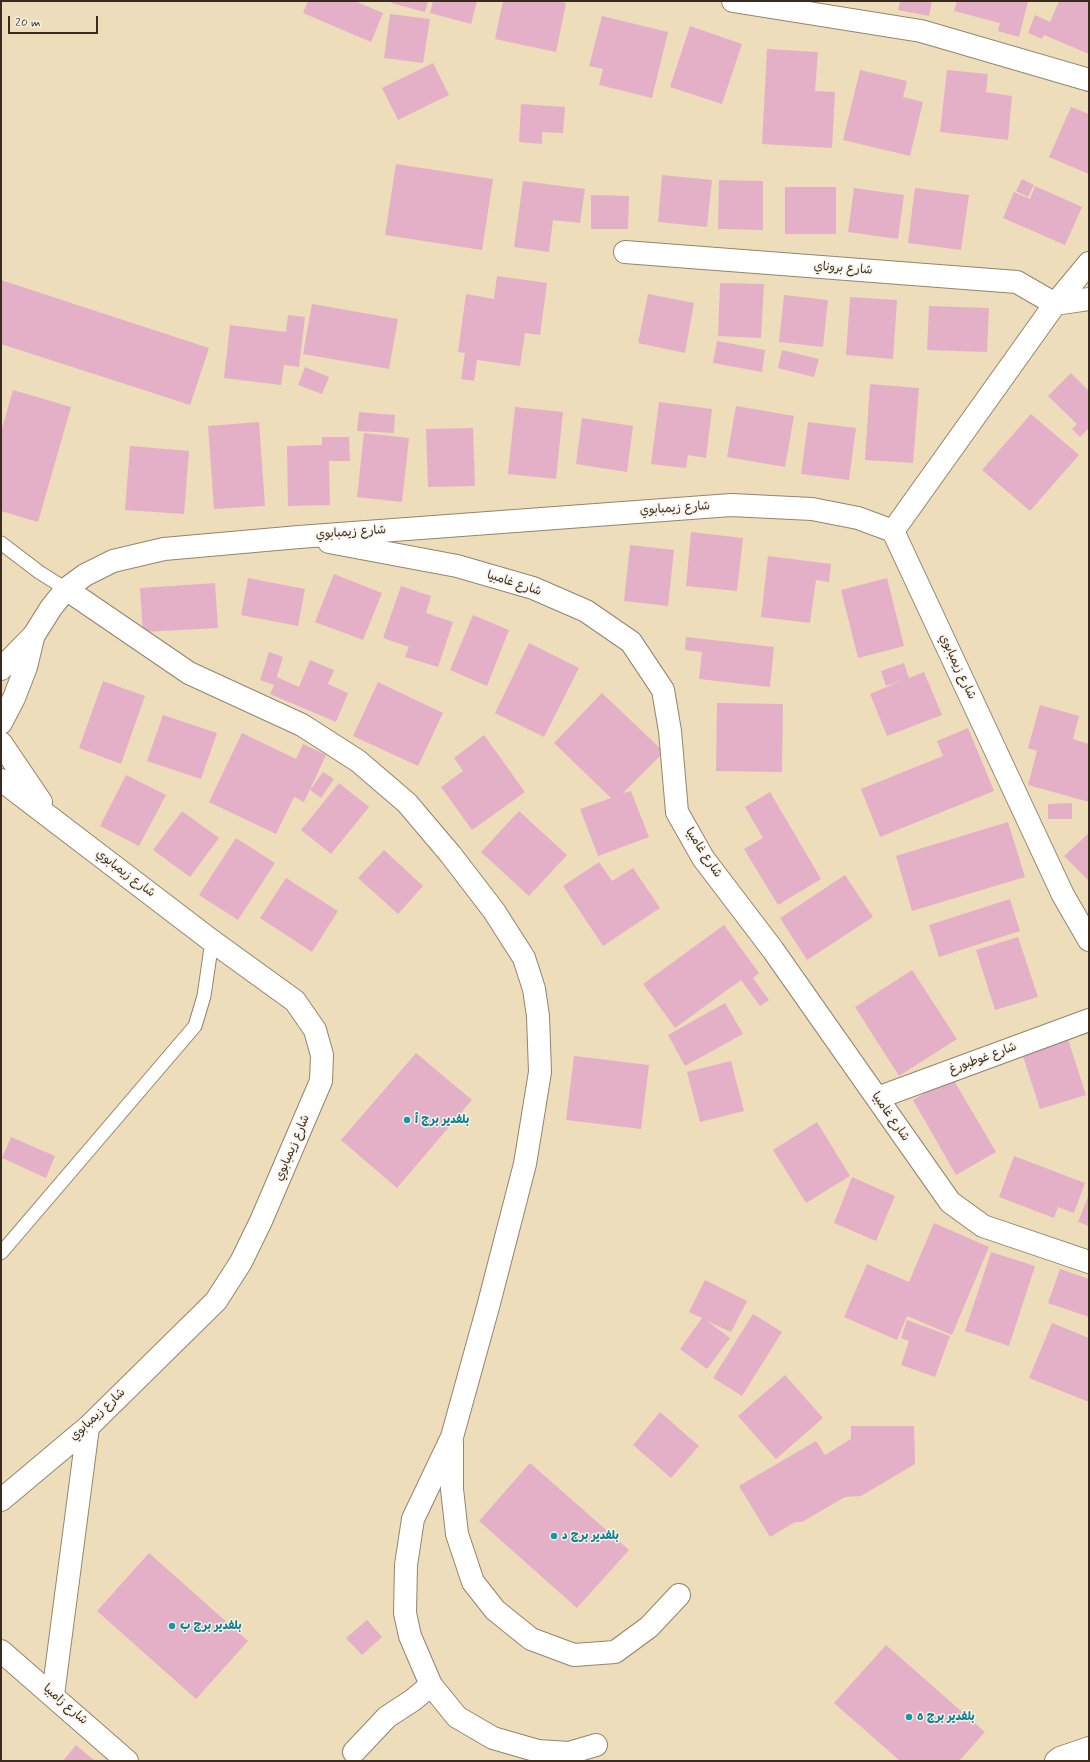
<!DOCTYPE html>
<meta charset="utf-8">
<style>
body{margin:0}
#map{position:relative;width:1090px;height:1762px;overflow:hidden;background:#edb;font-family:Mynerve,sans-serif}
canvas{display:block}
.frame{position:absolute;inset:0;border:2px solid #3b2a1e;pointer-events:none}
.scale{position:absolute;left:8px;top:16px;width:90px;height:18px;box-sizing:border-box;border:2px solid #3b2a1e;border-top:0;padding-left:5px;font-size:12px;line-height:14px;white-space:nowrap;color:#3b2a1e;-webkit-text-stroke:3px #f7f3e8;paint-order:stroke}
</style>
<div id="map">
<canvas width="1090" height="1762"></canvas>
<div class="frame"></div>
<div class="scale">20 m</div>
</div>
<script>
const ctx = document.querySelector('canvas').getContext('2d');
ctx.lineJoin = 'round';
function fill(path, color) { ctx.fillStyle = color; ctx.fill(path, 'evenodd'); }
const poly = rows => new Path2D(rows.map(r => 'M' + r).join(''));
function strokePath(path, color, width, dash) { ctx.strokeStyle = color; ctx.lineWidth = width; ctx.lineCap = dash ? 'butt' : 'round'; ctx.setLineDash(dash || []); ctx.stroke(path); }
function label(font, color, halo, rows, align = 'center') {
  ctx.font = font + ' Mynerve,"Playpen Sans Arabic",sans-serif'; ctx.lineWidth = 3; ctx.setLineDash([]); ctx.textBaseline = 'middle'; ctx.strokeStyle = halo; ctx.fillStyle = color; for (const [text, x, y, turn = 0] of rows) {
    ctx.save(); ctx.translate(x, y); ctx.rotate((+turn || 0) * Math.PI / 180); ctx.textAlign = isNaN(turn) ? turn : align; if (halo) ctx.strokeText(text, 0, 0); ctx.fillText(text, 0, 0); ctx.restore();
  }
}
const building = poly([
 [308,1,355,1,383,13,371,42,303,13],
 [392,1,428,1,425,12,391,3],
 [433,1,477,1,471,24,430,13],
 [503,1,556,1,566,3,556,52,495,39],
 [900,1,932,1,929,16,898,10],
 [957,1,1028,1,1019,37,998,31,1000,23,954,11],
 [1059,1,1089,1,1089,54,1044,35,1042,39,1028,33,1035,15,1050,22],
 [390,14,430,19,423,63,384,58],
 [602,16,668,32,652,98,599,85,603,69,589,66],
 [690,26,742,44,722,104,670,87],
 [767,49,818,52,815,91,835,92,832,148,762,144],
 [433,63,449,95,398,120,382,88],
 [860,70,907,81,903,97,923,102,910,156,843,140],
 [947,70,988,74,986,92,1012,96,1008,140,940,132],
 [521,104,565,107,563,133,542,132,542,144,519,142],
 [1071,107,1089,114,1089,174,1049,157],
 [396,164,493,179,482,250,385,235],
 [662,175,712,180,707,227,658,222],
 [1022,179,1034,185,1028,197,1016,191],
 [719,180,763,181,763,230,718,229],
 [523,181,585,189,580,223,553,220,549,252,514,247],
 [1035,186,1082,207,1065,245,1003,218,1014,192,1030,199],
 [785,187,836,187,836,234,785,234],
 [854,188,904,195,898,239,848,232],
 [915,188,969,195,961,250,908,243],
 [591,195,629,196,628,229,591,229],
 [497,276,547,283,540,335,525,333,520,366,477,360,474,381,461,379,465,353,458,352,466,294,494,299],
 [1,280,209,348,190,405,1,344],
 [720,283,764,284,761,338,718,336],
 [648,294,694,303,685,353,638,343],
 [784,295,828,300,823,347,779,342],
 [850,297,897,300,893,359,846,355],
 [312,304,398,319,389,369,303,354],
 [929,306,989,308,987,352,927,350],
 [288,315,305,317,299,367,284,365,281,385,224,378,230,325,286,332],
 [717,341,765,350,762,372,713,363],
 [782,350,819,359,814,377,778,368],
 [305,367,329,377,322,394,298,385],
 [1071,373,1089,391,1089,428,1080,437,1072,429,1077,424,1048,396],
 [870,384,919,388,913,463,865,460],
 [13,390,71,407,38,522,1,511,1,432],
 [659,402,712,409,706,458,688,455,686,468,651,464],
 [736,406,794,416,785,467,727,457],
 [515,407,563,412,556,479,508,474],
 [359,412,395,415,394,433,357,431],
 [1031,414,1079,455,1030,511,982,470],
 [582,418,633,426,627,472,576,464],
 [259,422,265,506,214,509,208,426],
 [808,422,856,428,849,480,801,474],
 [473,428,475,486,428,487,426,429],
 [364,433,409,438,402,502,357,497],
 [322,437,349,437,350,461,329,461,330,505,288,506,287,446,322,445],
 [130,446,189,451,184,514,125,510],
 [691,532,743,538,737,591,686,586],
 [630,545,674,550,668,606,624,601],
 [768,556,831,564,829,582,816,580,810,623,761,617],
 [334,574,382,593,363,640,315,622],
 [248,578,305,589,298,626,241,615],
 [887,578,904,646,858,658,841,590],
 [215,583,218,628,143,632,140,588],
 [401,586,431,596,426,613,453,622,438,667,405,657,409,647,383,638],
 [473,615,509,630,487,686,450,670],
 [686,637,774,647,770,687,699,679,702,652,685,650],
 [529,643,579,668,544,737,495,713],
 [269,652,283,657,275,683,277,677,299,687,310,660,334,670,328,684,348,693,336,722,270,694,274,685,260,680],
 [904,663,909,678,924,672,942,715,887,736,870,694,903,680,886,686,881,671],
 [103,681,145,696,121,764,79,748],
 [378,682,443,713,418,766,353,736],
 [602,693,664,752,623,793,631,791,649,837,598,856,580,809,611,798,554,743],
 [717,703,783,704,782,772,716,771],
 [1040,705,1079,716,1073,739,1089,744,1089,802,1028,785,1037,751,1028,748],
 [163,715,217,733,201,779,147,761],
 [968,728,994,791,880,837,861,789,943,756,937,741],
 [242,733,296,759,303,744,326,755,304,802,294,797,276,834,209,802],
 [484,735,525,792,472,830,441,787,463,771,454,758],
 [323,772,334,779,321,798,310,790],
 [126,775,166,795,139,846,100,826],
 [339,783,369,807,331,854,301,830],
 [770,792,821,879,778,905,744,849,763,838,745,807],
 [1072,803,1072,819,1048,819,1048,804],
 [182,811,219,838,190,877,153,850],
 [519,811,567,855,529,896,481,852],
 [1008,822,1025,877,912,911,896,856],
 [1089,833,1089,881,1064,856],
 [236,838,275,863,238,920,199,895],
 [384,850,423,886,398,914,358,878],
 [599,862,612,881,633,868,660,908,603,946,563,886],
 [845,875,873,917,807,960,780,918],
 [286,878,338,911,312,952,260,918],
 [1010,899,1020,931,939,957,929,925],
 [724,925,759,973,753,978,769,1000,760,1006,741,980,675,1028,643,984],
 [1018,937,1038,997,995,1010,976,950],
 [912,970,957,1039,899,1076,855,1007],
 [725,1003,743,1034,685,1066,668,1035],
 [1066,1033,1086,1095,1040,1109,1020,1047],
 [416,1053,472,1100,397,1188,341,1140],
 [574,1056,649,1065,641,1129,566,1120],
 [731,1061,744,1111,700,1122,687,1072],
 [952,1077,996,1152,956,1175,913,1100],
 [817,1122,850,1176,806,1203,773,1150],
 [11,1137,55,1156,46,1178,2,1158],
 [1014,1156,1085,1183,1074,1213,1058,1207,1054,1218,999,1197],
 [852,1177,895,1196,876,1241,834,1223],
 [1089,1194,1089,1226,1078,1222],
 [934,1223,989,1247,952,1335,907,1316,897,1340,844,1317,867,1264,909,1282],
 [991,1252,1035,1266,1009,1346,965,1331],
 [1060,1269,1089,1279,1089,1317,1048,1303],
 [705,1280,747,1301,731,1332,707,1321,730,1338,707,1369,680,1349,702,1318,689,1312],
 [753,1314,782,1332,742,1396,713,1378],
 [907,1320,950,1336,935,1377,901,1365,909,1341,901,1338],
 [1052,1323,1089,1338,1089,1402,1029,1378],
 [785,1375,823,1418,776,1459,738,1416],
 [660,1412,699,1446,671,1478,633,1445],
 [851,1426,914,1426,915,1464,861,1496,845,1497,802,1522,795,1522,770,1537,739,1486,816,1441,825,1455,851,1439],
 [530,1463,629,1550,577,1608,479,1521],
 [149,1553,248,1641,196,1699,97,1611],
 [367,1620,382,1637,362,1655,346,1638],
 [886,1645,985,1732,959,1761,900,1761,834,1703],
 [76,1745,95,1761,63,1761]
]);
const service = poly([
 [1,543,39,572,66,589],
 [1,1253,195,1026,204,996,212,941]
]);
const minor = poly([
 [733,1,921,31,1089,80],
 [625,252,1017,282,1055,304,1089,299],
 [893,531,1055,304,1089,263],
 [329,542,457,566,533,588,586,611,631,642,663,690,670,731,677,812,703,858,773,950,950,1202,983,1226,1089,1262],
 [66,589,189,673,302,725,358,761,407,803,451,855,494,911,524,958,534,989,538,1016,540,1072,525,1164,488,1307,452,1437,413,1519,406,1565,405,1613,410,1636,431,1685,457,1717,493,1738,538,1751,569,1753,596,1745],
 [1,669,34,635,51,608,66,589,85,575,113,561,164,549,299,537,731,505,812,509,858,518,893,531,1063,895,1089,940],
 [1,723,14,698,26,667,33,638],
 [1,743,41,802],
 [1,780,212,941,295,1001,315,1030,322,1055,321,1081,261,1221,241,1262,216,1301,88,1427,1,1500],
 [877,1098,1089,1020],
 [452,1443,452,1489,457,1534,473,1582,495,1610,531,1639,574,1655,615,1652,649,1627,679,1595],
 [1,1651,127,1761],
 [53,1695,88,1427],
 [354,1752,387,1717,413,1700,431,1685],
 [1056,1761,1060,1758,1089,1748]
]);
const markers = [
 [407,1120,4,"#0f9aa8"],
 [554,1536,4,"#0f9aa8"],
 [172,1626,4,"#0f9aa8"],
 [909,1717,4,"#0f9aa8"]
];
const streetNames = [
 ["شارع بروناي",843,269,4],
 ["شارع زيمبابوي",675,509,-4],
 ["شارع زيمبابوي",351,533,-4],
 ["شارع غامبيا",514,584,18],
 ["شارع زيمبابوي",957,667,65],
 ["شارع غامبيا",703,853,57],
 ["شارع زيمبابوي",125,874,37],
 ["شارع غوطبورغ",983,1059,-20],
 ["شارع غامبيا",890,1117,55],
 ["شارع زيمبابوي",293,1148,-67],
 ["شارع زيمبابوي",98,1415,-43],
 ["شارع زامبيا",65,1705,41]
];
const cultureNames = [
 ["بلفدير برج أ",415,1120],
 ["بلفدير برج د",562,1536],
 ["بلفدير برج ب",180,1626],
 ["بلفدير برج ه",917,1717]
];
fill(building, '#e4b0c8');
strokePath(service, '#94846c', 15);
strokePath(minor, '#94846c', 24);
strokePath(service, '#fff', 13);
strokePath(minor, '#fff', 22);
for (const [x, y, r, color] of markers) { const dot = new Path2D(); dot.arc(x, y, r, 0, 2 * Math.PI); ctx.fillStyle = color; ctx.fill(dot); strokePath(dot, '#f7f3e8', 1.5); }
label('12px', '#3b2a1e', '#f7f3e8', streetNames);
label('bold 12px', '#0d838f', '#f7f3e8', cultureNames, 'left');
</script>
